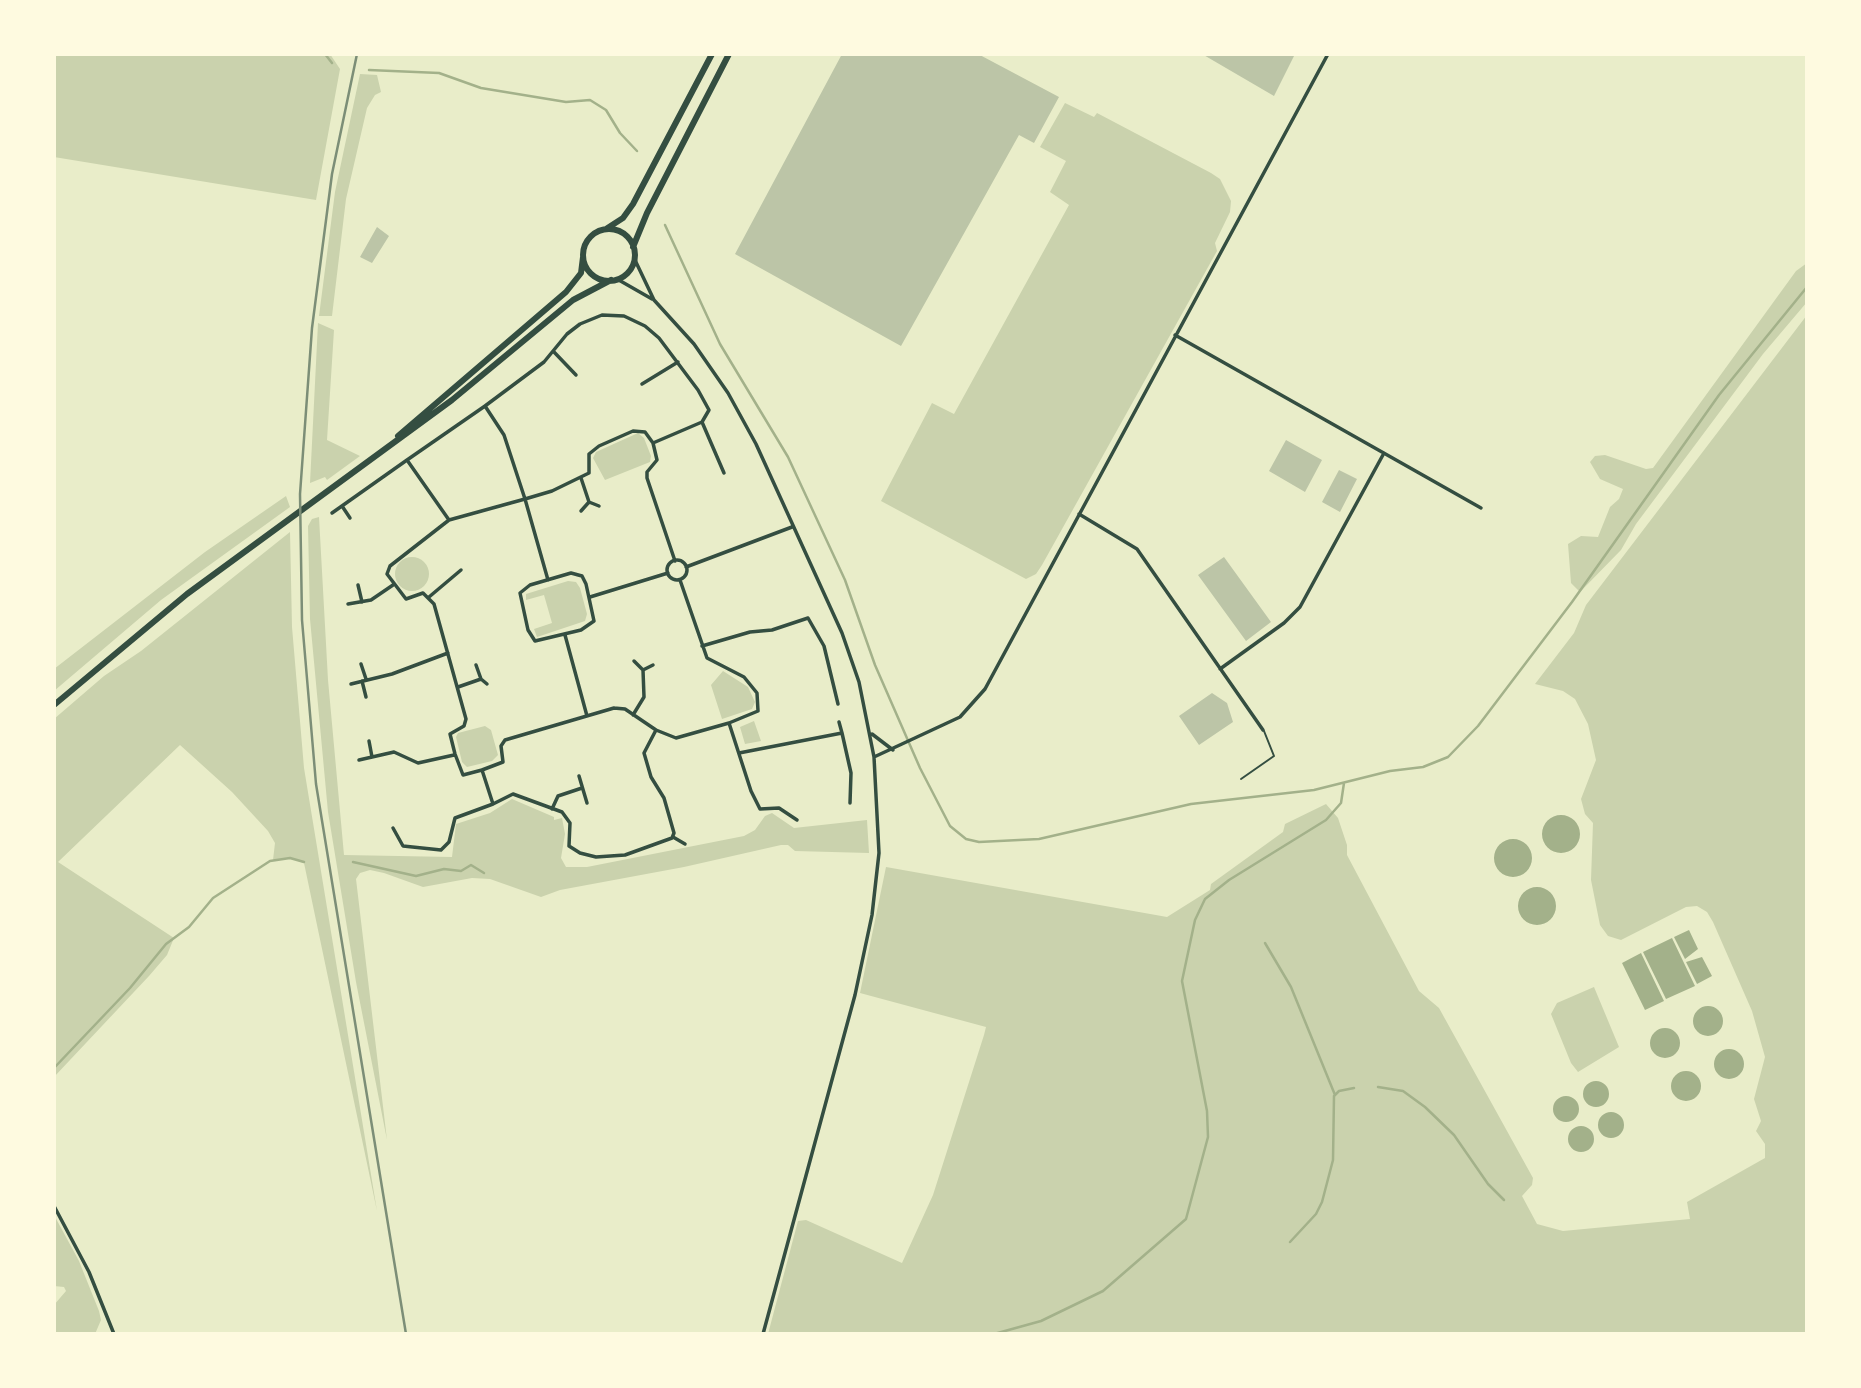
<!DOCTYPE html>
<style>
body{margin:0}
#map{position:relative;width:1861px;height:1388px;overflow:hidden;background:#e9edc9;font-family:"Golos Text",sans-serif}
canvas{display:block}
.frame{position:absolute;inset:0;border:56px solid #fefae0;pointer-events:none}
</style>
<div id="map">
<canvas width="1861" height="1388"></canvas>
<div class="frame"></div>
</div>
<script>
const ctx = document.querySelector('canvas').getContext('2d');
ctx.lineJoin = 'round';
function fill(path, color) { ctx.fillStyle = color; ctx.fill(path, 'evenodd'); }
const poly = rows => new Path2D(rows.map(r => 'M' + r).join(''));
function strokePath(path, color, width, dash) { ctx.strokeStyle = color; ctx.lineWidth = width; ctx.lineCap = dash ? 'butt' : 'round'; ctx.setLineDash(dash || []); ctx.stroke(path); }
const green = poly([
 [54,54,330,54,340,69,316,200,54,157],
 [360,74,377,75,381,92,375,95,367,108,346,199,332,316,319,316,335,192],
 [1065,103,1094,117,1097,113,1211,173,1220,179,1231,201,1230,212,1215,243,1217,251,1042,565,1036,574,1026,579,881,501,932,403,954,414,1069,205,1050,192,1066,161,1040,147],
 [1807,263,1807,302,1763,354,1636,524,1621,550,1580,592,1571,583,1568,544,1581,536,1598,537,1610,507,1619,499,1623,489,1600,479,1590,462,1595,456,1605,455,1646,469,1653,468,1796,271],
 [1807,315,1807,1334,768,1334,798,1221,806,1220,902,1263,933,1195,984,1035,986,1027,860,993,886,867,1167,917,1210,890,1211,884,1283,832,1285,824,1326,804,1338,818,1347,845,1347,855,1419,991,1439,1008,1533,1178,1532,1185,1522,1196,1537,1224,1563,1231,1690,1219,1687,1202,1765,1158,1765,1144,1756,1131,1761,1121,1754,1099,1765,1057,1752,1011,1713,922,1707,912,1697,906,1686,907,1621,940,1608,936,1600,925,1591,880,1593,823,1585,814,1581,799,1596,760,1588,724,1575,699,1563,691,1535,684,1574,633,1586,605],
 [318,323,334,330,327,440,360,456,327,480,325,477,310,483],
 [638,433,644,438,651,456,650,462,605,480,593,458,596,452],
 [286,496,290,507,161,600,54,691,54,669,205,552],
 [319,517,328,680,344,855,452,857,456,824,490,813,512,799,554,817,554,820,562,818,565,834,561,858,566,867,587,867,744,836,755,830,765,816,772,813,794,828,867,820,869,853,795,851,788,845,781,845,684,867,560,890,541,897,490,879,472,878,423,887,384,873,370,870,360,873,356,879,387,1140,356,982,328,812,310,619,308,526,312,519],
 [290,532,292,627,304,768,377,1211,304,863,290,858,273,860,275,843,268,831,232,792,180,745,58,862,174,938,167,955,149,976,54,1077,54,719,104,676,141,651],
 '395 574a17 17 0 1 1 34 0a17 17 0 1 1-34 0Z',
 [568,581,576,582,580,588,587,614,585,621,537,637,534,629,552,623,544,595,526,600,526,594],
 [723,671,748,687,755,702,752,709,722,719,711,685],
 [754,721,761,741,745,744,740,727],
 [485,726,491,730,498,755,492,761,467,767,462,762,456,737,458,733],
 [1594,987,1619,1047,1578,1072,1571,1063,1551,1014,1557,1003],
 [54,1215,79,1261,99,1311,101,1320,95,1334,54,1334,54,1305,66,1291,64,1287,54,1286]
]);
const water = poly([
 '1542 834a19 19 0 1 1 38 0a19 19 0 1 1-38 0Z',
 '1494 858a19 19 0 1 1 38 0a19 19 0 1 1-38 0Z',
 '1518 906a19 19 0 1 1 38 0a19 19 0 1 1-38 0Z',
 [1689,930,1698,949,1685,959,1674,937],
 [1672,938,1695,986,1666,999,1643,952],
 [1641,953,1664,1001,1645,1010,1622,963],
 [1702,957,1712,976,1697,984,1686,962],
 '1693 1021a15 15 0 1 1 30 0a15 15 0 1 1-30 0Z',
 '1650 1043a15 15 0 1 1 30 0a15 15 0 1 1-30 0Z',
 '1714 1064a15 15 0 1 1 30 0a15 15 0 1 1-30 0Z',
 '1671 1086a15 15 0 1 1 30 0a15 15 0 1 1-30 0Z',
 '1583 1094a13 13 0 1 1 26 0a13 13 0 1 1-26 0Z',
 '1553 1109a13 13 0 1 1 26 0a13 13 0 1 1-26 0Z',
 '1598 1125a13 13 0 1 1 26 0a13 13 0 1 1-26 0Z',
 '1568 1139a13 13 0 1 1 26 0a13 13 0 1 1-26 0Z'
]);
const stream = poly([
 [325,54,332,63],
 [369,70,439,73,481,88,566,102,590,100,606,110,620,133,637,151],
 [665,225,720,344,788,457,845,580,875,665,920,768,950,826,966,839,979,842,1039,839,1191,804,1314,790,1390,771,1423,767,1448,757,1478,726,1572,602,1719,395,1807,287],
 [353,862,416,876,444,869,461,871,471,865,484,873],
 [1265,943,1291,987,1335,1095],
 [54,1068,130,988,166,944,189,927,213,898,270,861,290,858,304,862],
 [1378,1087,1403,1091,1425,1107,1454,1135,1488,1184,1504,1200],
 [1290,1242,1316,1214,1322,1202,1333,1160,1334,1096,1339,1091,1354,1088],
 [994,1334,1041,1321,1103,1291,1186,1219,1208,1137,1207,1111,1182,981,1195,920,1205,899,1229,880,1326,820,1341,803,1344,783]
]);
const building = poly([
 [842,54,978,54,1059,97,1034,143,1019,135,901,346,735,254],
 [1202,54,1295,54,1274,96],
 [377,227,389,236,372,263,360,257],
 [1286,440,1322,460,1305,492,1269,471],
 [1339,470,1357,479,1340,512,1322,502],
 [1224,557,1271,622,1246,641,1198,575],
 [1212,693,1227,703,1233,722,1199,745,1179,716]
]);
const service = poly([
 [1241,779,1274,756,1264,731]
]);
const minor = poly([
 [634,258,654,300,694,344,728,393,756,444,842,633,859,682,874,757,879,853,872,915,855,995,763,1334],
 [617,279,652,299],
 [1175,335,1481,508],
 [554,352,576,375],
 [642,384,678,362],
 [702,422,724,473],
 [653,443,702,422,709,410,698,390,659,338,645,326,624,316,602,315,580,324,567,334,544,362,485,406,504,435,525,499,552,491,589,473,589,454,599,446,633,431,645,432,653,443,657,460,647,472,647,478,675,561],
 [407,460,485,406],
 [581,478,589,502,581,511],
 [589,502,599,506],
 [342,506,350,518],
 [332,513,407,460,449,520,390,566,387,574,406,599,423,593,434,604,466,719,464,726,450,734,455,754,463,775,482,770],
 [1079,514,1137,549,1263,730],
 [449,520,525,499,548,580],
 '667 570a10 10 0 1 1 20 0a10 10 0 1 1-20 0Z',
 [686,567,792,527],
 [571,573,582,576,586,584,594,621,581,630,535,641,528,630,520,593,530,585,571,573],
 [680,580,707,658,744,677,757,693,758,711,729,723,751,791,760,809,779,808,797,820],
 [358,585,362,602],
 [429,597,461,570],
 [590,597,668,573],
 [348,604,371,600,393,585],
 [565,635,587,716],
 [702,646,750,632,772,630,808,618,824,646,838,704],
 [634,661,643,670],
 [361,664,366,679],
 [476,665,481,679,487,684],
 [1220,669,1284,623,1300,607,1384,453],
 [362,681,366,697],
 [351,684,392,674,448,653],
 [458,687,481,679],
 [614,708,625,709,656,730,644,753,651,777,664,798,674,833,672,838,625,855,596,857,580,853,569,846,570,823,562,812,513,794,493,804,482,770,503,762,501,746,505,740,614,708],
 [633,715,644,697,643,670,653,665],
 [839,722,842,733],
 [656,730,676,738,729,723],
 [872,734,893,750],
 [369,741,372,757],
 [739,753,842,733,851,773,850,803],
 [874,757,960,717,985,689,1328,54],
 [359,760,394,752,418,763,454,755],
 [579,776,587,803],
 [552,809,558,796,582,788],
 [393,828,403,846,441,850,449,842,455,818,493,804],
 [673,837,685,844],
 [54,1206,89,1272,114,1334]
]);
const trunk = poly([
 [606,229,623,218,633,204,712,54],
 '583 255a26 26 0 1 1 52 0a26 26 0 1 1-52 0Z',
 [633,247,647,213,729,54],
 [398,436,566,292,581,273,583,257],
 [54,705,187,594,452,400,573,300,611,280]
]);
const rail = poly([
 [357,54,332,174,312,328,300,494,302,620,316,784,406,1334]
]);
fill(green, '#cad2ad');
fill(water, '#a3b18a');
strokePath(stream, '#a3b18a', 2.5);
fill(building, '#bcc5a7');
strokePath(service, '#344e41', 2);
strokePath(minor, '#344e41', 3.5);
strokePath(trunk, '#344e41', 6);
strokePath(rail, '#7c8e77', 2.5);
</script>
